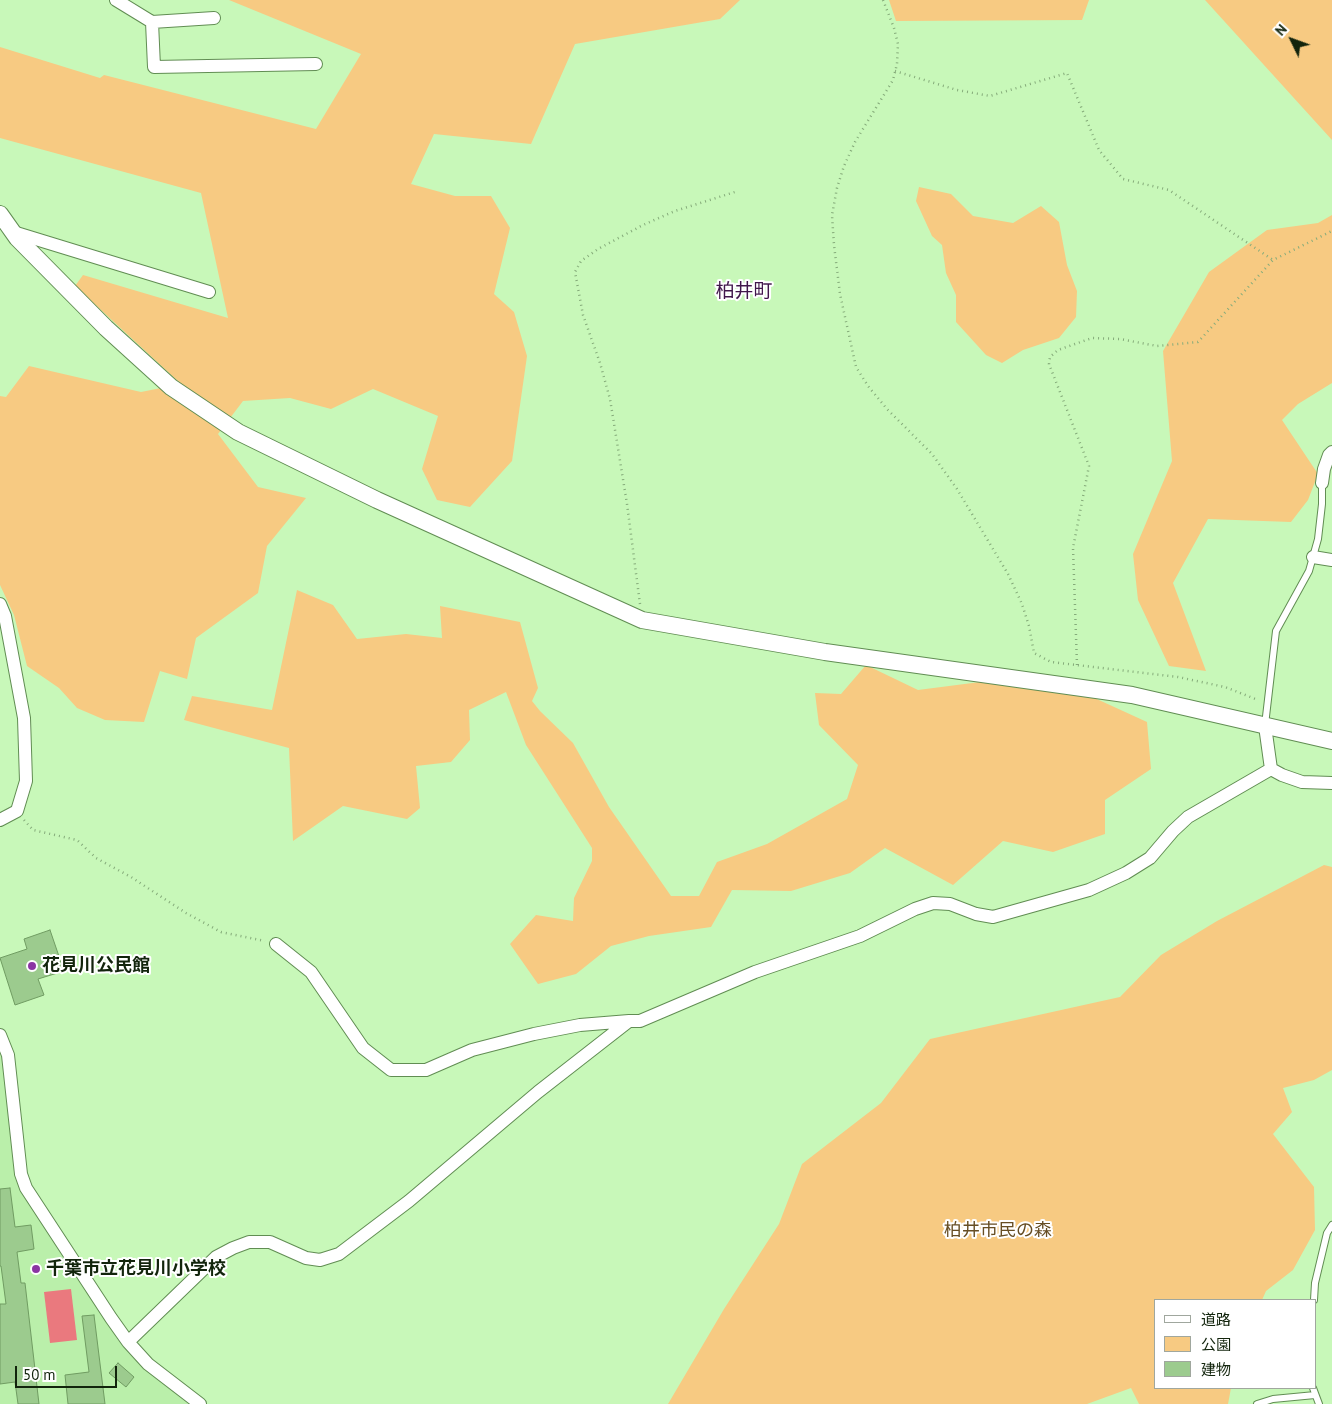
<!DOCTYPE html>
<meta charset="utf-8">
<style>
body{margin:0}
#map{position:relative;width:1332px;height:1404px;overflow:hidden;background:#c8f8b9;font-family:"PT Sans","Noto Sans JP",sans-serif}
canvas{display:block}
.legend{position:absolute;left:1154px;top:1299px;width:162px;height:90px;box-sizing:border-box;background:#fff;border:1px solid #a0a79e;margin:0;padding:6px 9px;list-style:none;font-size:15px;color:#12240c}
.legend li{display:flex;align-items:center;gap:10px;height:25px}
.legend b{width:25px;border:1px solid #a0a79e}
.north{position:absolute;left:1267px;top:15px;width:50px;height:50px;-webkit-text-stroke:4px #fff;paint-order:stroke;rotate:312deg;font-size:14px;font-weight:700;line-height:20px;text-align:center;color:#12240c}
.north::after{content:'';display:block;margin:auto;width:18px;height:22px;background:#12240c;clip-path:polygon(50% 0,100% 100%,50% 72%,0 100%)}
.scale{position:absolute;left:15px;top:1366px;width:102px;height:22px;box-sizing:border-box;border:2px solid #12240c;border-top:0;padding-left:6px;font-size:15px;line-height:18px;white-space:nowrap;color:#12240c;-webkit-text-stroke:4px #fff;paint-order:stroke}
</style>
<div id="map">
<canvas width="1332" height="1404"></canvas>
<ul class="legend">
<li><b style="height:6px;background:#fff"></b>道路</li>
<li><b style="height:14px;background:#f7ca82"></b>公園</li>
<li><b style="height:14px;background:#9ccb8e"></b>建物</li>
</ul>
<div class="north">N</div>
<div class="scale">50 m</div>
</div>
<script>
const ctx = document.querySelector('canvas').getContext('2d');
ctx.lineJoin = 'round';
function fill(path, color) { ctx.fillStyle = color; ctx.fill(path, 'evenodd'); }
const poly = rows => new Path2D(rows.map(r => 'M' + r).join(''));
function strokePath(path, color, width, dash) { ctx.strokeStyle = color; ctx.lineWidth = width; ctx.lineCap = dash ? 'butt' : 'round'; ctx.setLineDash(dash || []); ctx.stroke(path); }
function label(font, color, halo, rows, align = 'center') {
  ctx.font = font + ' "PT Sans","Noto Sans JP",sans-serif'; ctx.lineWidth = 4; ctx.setLineDash([]); ctx.textBaseline = 'middle'; ctx.strokeStyle = halo; ctx.fillStyle = color; for (const [text, x, y, turn = 0] of rows) {
    ctx.save(); ctx.translate(x, y); ctx.rotate((+turn || 0) * Math.PI / 180); ctx.textAlign = isNaN(turn) ? turn : align; if (halo) ctx.strokeText(text, 0, 0); ctx.fillText(text, 0, 0); ctx.restore();
  }
}
const built = poly([
 [0,1047,4,1057,15,1177,24,1196,119,1341,128,1352,148,1371,188,1404,0,1404]
]);
const green = poly([
 [229,0,740,0,720,19,575,44,531,144,434,134,411,184,455,196,491,196,510,228,494,294,514,312,527,356,512,461,470,507,437,500,422,469,438,416,373,389,331,409,290,398,243,401,218,434,258,487,306,498,267,546,258,593,196,638,187,679,160,671,144,722,105,720,77,708,59,688,27,666,14,615,0,585,0,396,6,397,29,366,141,392,181,384,75,286,83,275,228,318,201,193,0,138,0,47,100,78,104,75,316,129,361,54],
 [889,0,1089,0,1082,20,896,21],
 [1205,0,1332,0,1332,140],
 [919,187,951,194,973,216,1013,223,1041,206,1059,222,1067,265,1077,291,1076,317,1059,338,1023,350,1002,363,986,355,956,322,956,295,946,273,942,245,932,236,916,201],
 [1332,215,1332,383,1298,404,1282,420,1318,474,1308,500,1291,522,1208,519,1173,583,1206,671,1169,666,1138,600,1133,554,1172,461,1163,351,1209,272,1267,230,1318,223],
 [297,590,333,605,357,639,406,634,442,638,440,606,520,622,538,688,532,701,540,711,573,743,609,807,671,896,699,896,717,862,767,844,847,799,858,765,819,725,815,693,841,694,866,665,918,690,1042,674,1147,722,1151,769,1105,800,1105,834,1053,852,1003,841,953,885,885,848,850,873,791,891,732,890,711,927,649,936,611,946,576,974,538,984,510,944,536,915,573,921,574,898,592,861,592,848,526,745,506,692,469,710,470,740,451,762,416,766,420,808,407,819,343,806,293,841,289,748,184,720,192,696,272,710],
 [1324,865,1332,867,1332,1070,1314,1080,1283,1088,1292,1112,1273,1134,1314,1187,1315,1230,1293,1270,1266,1291,1262,1300,1156,1300,1156,1388,1231,1388,1228,1404,1139,1404,1131,1388,1087,1404,668,1404,724,1309,779,1224,802,1164,881,1103,930,1039,1120,997,1161,955,1217,921]
]);
const water = poly([
 [71,1289,77,1340,50,1343,44,1292]
]);
const building = poly([
 [50,930,64,971,38,979,44,995,15,1005,0,958,27,949,24,939,50,930],
 [10,1188,15,1227,31,1225,34,1249,17,1252,21,1283,25,1283,39,1404,18,1404,15,1382,0,1384,0,1304,6,1304,1,1266,0,1266,0,1189,10,1188],
 [94,1315,105,1404,68,1404,65,1375,89,1372,82,1316,94,1315],
 [118,1363,134,1377,126,1387,109,1373,118,1363]
]);
const path = poly([
 [883,0,894,28,898,44,897,64,893,80,855,142,844,166,837,188,832,215,834,245,840,294,856,367,868,386,887,409,932,454,957,489,1008,574,1022,604,1029,626,1034,653,1051,662,1178,677,1225,687,1258,700],
 [895,71,957,90,990,96,1067,73,1099,150,1123,179,1169,190,1273,260],
 [640,604,627,504,610,399,600,363,583,315,575,272,581,261,598,249,643,225,675,211,738,191],
 [1077,665,1073,548,1089,466,1049,364,1050,357,1058,350,1092,338,1120,339,1157,346,1198,342,1273,260,1332,231],
 [24,820,33,830,77,840,96,858,131,877,186,913,221,932,265,941]
]);
const service = poly([
 [1265,725,1276,631,1309,571,1318,539,1322,504,1322,483],
 [1314,1300,1315,1283,1327,1233,1332,1225],
 [1313,1388,1319,1404],
 [1257,1404,1273,1399,1315,1395]
]);
const minor = poly([
 [116,0,152,22,154,67,316,64],
 [152,22,214,18],
 [13,232,209,292],
 [1322,483,1324,469,1329,455,1332,452],
 [1313,557,1332,560],
 [0,604,5,616,24,718,26,781,17,811,0,820],
 [1265,726,1271,769,1282,775,1302,782,1332,783],
 [276,944,311,972,363,1048,391,1070,426,1070,472,1050,534,1034,580,1025,629,1021],
 [0,1035,8,1055,21,1174,26,1188,111,1318,128,1342,148,1364,200,1404],
 [128,1342,216,1257,233,1248,249,1242,270,1242,306,1258,320,1260,339,1254,409,1201,538,1092,629,1021,640,1021,755,972,860,936,915,909,933,903,950,904,976,914,993,917,1089,890,1126,873,1150,858,1173,831,1188,817,1271,769]
]);
const tertiary = poly([
 [0,214,17,238,106,328,171,387,238,432,377,500,642,620,825,652,1132,695,1332,741]
]);
const markers = [
 [32,966,5,"#8b35a3"],
 [36,1269,5,"#8b35a3"]
];
const poiNames = [
 ["花見川公民館",42,966],
 ["千葉市立花見川小学校",46,1269]
];
const parkNames = [
 ["柏井市民の森",998,1231]
];
const neighbourhoodNames = [
 ["柏井町",744,292]
];
fill(built, '#baefaa');
fill(green, '#f7ca82');
fill(water, '#ea797e');
fill(building, '#9ccb8e');
strokePath(building, '#709c62', 1);
strokePath(service, '#618d53', 8);
strokePath(minor, '#618d53', 14);
strokePath(tertiary, '#618d53', 18);
strokePath(path, '#85ab7a', 2.5, [1, 4]);
strokePath(service, '#fff', 6);
strokePath(minor, '#fff', 12);
strokePath(tertiary, '#fff', 16);
for (const [x, y, r, color] of markers) { const dot = new Path2D(); dot.arc(x, y, r, 0, 2 * Math.PI); ctx.fillStyle = color; ctx.fill(dot); strokePath(dot, '#fff', 2); }
label('bold 18px', '#12240c', '#fff', poiNames, 'left');
label('18px', '#674e24', '#fff', parkNames);
label('19px', '#40174b', '#fff', neighbourhoodNames);
</script>
